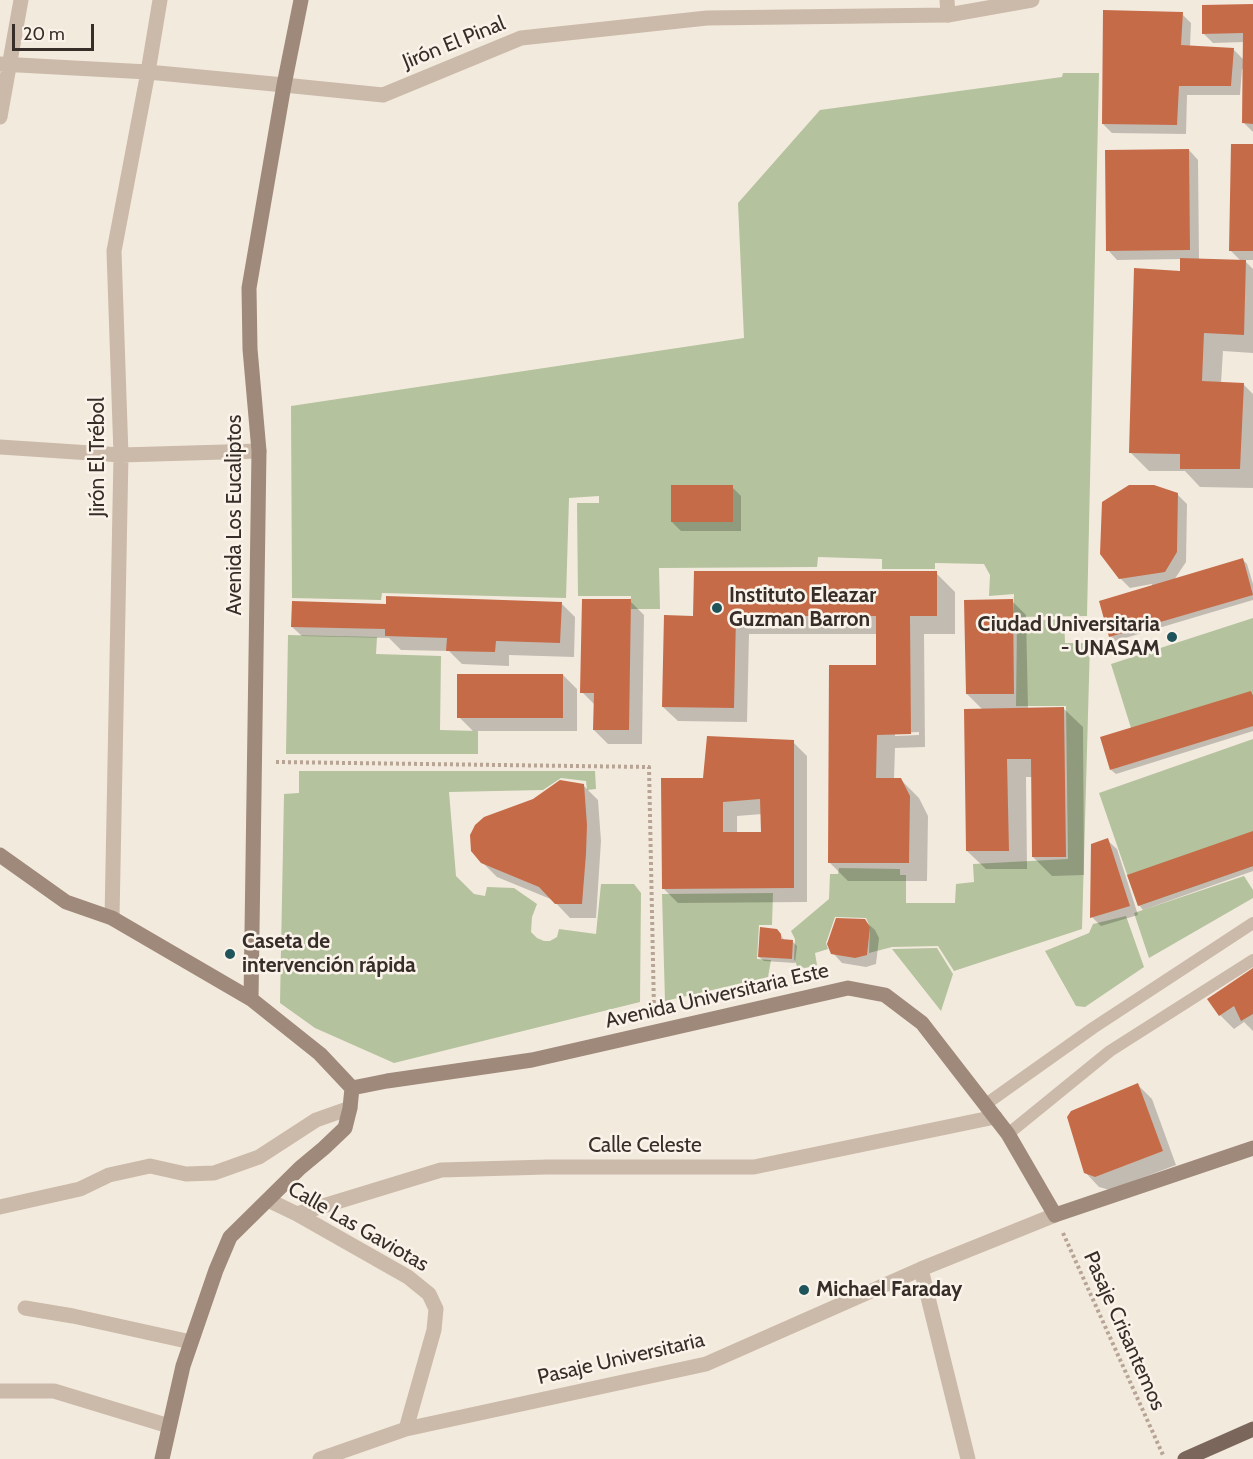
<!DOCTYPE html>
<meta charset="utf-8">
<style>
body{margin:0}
#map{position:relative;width:1253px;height:1459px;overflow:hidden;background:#f3eade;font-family:Cabin,sans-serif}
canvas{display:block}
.scale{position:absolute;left:12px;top:24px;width:82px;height:27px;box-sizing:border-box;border:3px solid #382e29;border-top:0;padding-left:8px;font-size:18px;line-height:21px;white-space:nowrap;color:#382e29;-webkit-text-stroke:4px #faf3ea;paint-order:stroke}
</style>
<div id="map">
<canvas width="1253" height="1459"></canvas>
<div class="scale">20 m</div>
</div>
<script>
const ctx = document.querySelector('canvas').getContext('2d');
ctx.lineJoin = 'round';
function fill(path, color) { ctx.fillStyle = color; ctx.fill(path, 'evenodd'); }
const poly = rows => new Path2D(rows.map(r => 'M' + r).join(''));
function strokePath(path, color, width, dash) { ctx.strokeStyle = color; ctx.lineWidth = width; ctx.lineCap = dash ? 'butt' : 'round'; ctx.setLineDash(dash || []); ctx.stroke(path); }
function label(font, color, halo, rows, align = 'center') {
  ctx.font = font + ' Cabin,sans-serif'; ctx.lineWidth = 5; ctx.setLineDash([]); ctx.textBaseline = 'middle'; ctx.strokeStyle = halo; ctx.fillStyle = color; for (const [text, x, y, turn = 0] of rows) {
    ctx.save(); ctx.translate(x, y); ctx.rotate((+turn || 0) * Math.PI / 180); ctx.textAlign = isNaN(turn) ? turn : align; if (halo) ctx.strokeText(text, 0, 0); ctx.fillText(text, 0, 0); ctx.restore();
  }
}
const green = poly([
 [1063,73,1099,73,1087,616,1013,617,1014,594,989,596,990,575,984,564,935,563,935,569,882,569,882,559,818,557,817,567,659,568,660,609,631,609,631,596,578,596,577,503,599,503,599,496,569,498,566,598,382,593,381,600,292,598,291,406,744,338,738,203,820,110,1062,77],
 [1253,618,1253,706,1136,744,1111,664],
 [1064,619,1065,643,1090,643,1082,929,954,971,938,946,892,947,869,953,870,927,866,918,835,917,826,943,828,949,815,953,817,965,805,968,797,966,794,959,795,939,791,931,829,899,830,874,838,874,839,868,900,869,900,875,906,875,906,903,955,903,956,884,974,882,973,864,1068,859,1066,706,1016,706,1017,621],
 [288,635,377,637,376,654,441,656,440,730,478,731,478,754,286,754],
 [1253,739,1253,866,1138,906,1099,793],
 [299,771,595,771,596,789,587,790,586,781,561,778,543,790,449,792,456,876,474,894,485,896,487,887,514,888,537,904,532,917,531,932,537,938,544,941,550,941,557,937,559,929,596,934,601,884,634,884,641,893,640,1002,394,1063,315,1028,280,1003,284,794,299,793],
 [1244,876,1253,890,1253,898,1149,958,1134,913],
 [773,893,772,925,759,925,757,959,771,960,768,977,665,1001,662,894],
 [1126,916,1144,967,1085,1007,1076,1006,1045,951,1089,933,1093,924],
 [937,948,953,974,941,1011,892,949]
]);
const shadow = poly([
 [1253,5,1253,132,1244,123,1244,69,1242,69,1240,95,1187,95,1186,134,1112,133,1103,124,1182,14,1191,23,1190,47,1233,49,1244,60,1245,42,1213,43,1203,33],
 [1253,146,1253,260,1244,260,1253,269,1253,353,1223,351,1221,383,1243,384,1253,394,1253,488,1200,487,1185,471,1149,471,1130,452,1182,273,1182,259,1117,260,1108,250,1189,150,1198,160,1199,260,1241,261,1230,250],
 [732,487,741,496,741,531,681,531,672,522],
 [1178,495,1187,504,1186,562,1174,580,1243,560,1247,564,1253,584,1253,600,1115,641,1111,637,1101,602,1152,586,1152,584,1130,588,1120,578],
 [936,573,955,592,955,634,924,634,925,747,895,748,894,779,900,779,919,798,928,816,927,881,848,881,829,862,878,667,878,634,749,634,747,722,678,721,663,707,695,617],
 [919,732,919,735,895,736,895,733],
 [630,601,644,615,642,744,608,744,594,730,595,705,582,692],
 [1012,601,1026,615,1028,709,1064,709,1083,727,1084,875,1052,876,1033,857,1032,777,1026,777,1027,869,986,869,967,851,983,710,967,694],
 [561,603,575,617,574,657,509,655,509,666,462,664,449,651,401,650,389,638,302,636,292,627,385,606],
 [563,675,577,689,577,731,473,731,459,717],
 [1251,693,1253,695,1253,731,1116,774,1111,770],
 [793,742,807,756,807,902,678,903,664,889,704,779],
 [762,814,763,834,737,834,737,816],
 [583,785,598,800,601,841,596,918,570,918,553,900,497,877,482,862],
 [1253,833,1253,871,1143,910,1139,905],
 [1107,840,1117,849,1138,915,1101,926,1092,917],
 [865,921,875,930,879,938,876,964,866,967,842,963,833,953],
 [781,935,784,940,792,941,797,946,795,963,764,961,759,957],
 [1253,970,1253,1031,1244,1022,1234,1029,1220,1015],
 [1138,1085,1152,1099,1176,1165,1110,1190,1099,1187,1085,1172]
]);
const building = poly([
 [1253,4,1253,124,1242,123,1243,33,1202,34,1202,5],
 [1103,10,1183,12,1181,45,1234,48,1231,86,1179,86,1177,125,1102,124],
 [1231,144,1253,144,1253,251,1229,251],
 [1189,149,1190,250,1106,251,1105,150],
 [1180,258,1246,260,1244,335,1204,333,1202,381,1244,383,1240,469,1180,469,1180,454,1129,453,1134,268,1180,271],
 [671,485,733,485,733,522,671,522],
 [1129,485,1154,485,1178,493,1177,552,1165,572,1119,579,1100,554,1102,502],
 [1243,558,1253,595,1109,637,1099,601],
 [694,571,937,571,937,616,910,616,911,734,877,735,876,778,901,778,910,796,909,863,828,863,829,665,876,665,876,616,726,616,736,617,734,708,662,707,664,615,693,616],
 [386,596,562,602,560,643,496,641,495,652,446,651,447,638,385,636,385,629,291,627,292,601,386,604],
 [582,599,631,599,629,730,593,730,594,693,580,693],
 [1013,599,1014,694,966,694,964,600],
 [457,674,563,674,563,718,457,718],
 [1251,691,1253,696,1253,726,1110,770,1100,737],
 [1064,707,1066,857,1032,857,1031,759,1007,759,1009,851,966,851,964,709],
 [707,736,794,740,794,888,662,889,661,778,703,778],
 [760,799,761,832,723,832,723,802],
 [560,780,584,784,587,825,586,854,582,904,555,904,539,887,481,863,471,851,470,835,475,825,484,817,533,799],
 [1253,831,1253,866,1138,906,1127,875],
 [1108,838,1130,906,1090,918,1091,844],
 [836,918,865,919,870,927,867,955,855,958,831,954,827,944],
 [760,927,777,929,781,934,781,939,793,940,792,959,758,957],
 [1253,968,1253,1014,1241,1021,1234,1006,1219,1016,1207,999],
 [1138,1083,1163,1151,1095,1177,1084,1173,1067,1117,1071,1111]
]);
const path = poly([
 [276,762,649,767,654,1010],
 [1063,1233,1163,1455]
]);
const service = poly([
 [986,1104,1093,1028,1253,923],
 [1008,1134,1110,1051,1253,960]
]);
const pedestrian = poly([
 [0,1207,80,1189,109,1175,150,1166,186,1174,214,1173,259,1157,316,1120,350,1108],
 [25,1308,73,1316,191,1342],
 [0,1391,54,1391,169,1426]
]);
const minor = poly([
 [947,0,948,15],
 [0,64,148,72,284,85],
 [0,117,21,0],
 [0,447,121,455,259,451],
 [112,918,121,455,114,251,148,72,160,0],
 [268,1200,297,1214,408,1277,429,1294,436,1309,434,1330,406,1429],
 [297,1214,441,1170,547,1167,754,1167,995,1117],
 [921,1269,968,1459],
 [320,1459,406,1429,706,1364,921,1269,1055,1215]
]);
const tertiary = poly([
 [284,85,383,95,521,38,707,18,948,15,1032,0]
]);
const secondary = poly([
 [0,855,66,902,112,918,251,999,320,1054,352,1088,350,1108,345,1128,324,1148,300,1168,230,1237,216,1270,183,1366,162,1459],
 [251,999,259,451,250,349,249,288,284,85,301,0],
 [352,1088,387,1081,532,1060,848,988,885,995,922,1023,1008,1134,1055,1215,1253,1148]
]);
const primary = poly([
 [1185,1459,1253,1429]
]);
const markers = [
 [717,608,6,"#1e545a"],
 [1172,637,6,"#1e545a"],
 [230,954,6,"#1e545a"],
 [804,1290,6,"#1e545a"]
];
const streetNames = [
 ["Jirón El Pinal",454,43,-22],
 ["Jirón El Trébol",98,457,-90],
 ["Avenida Los Eucaliptos",235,515,-90],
 ["Avenida Universitaria Este",717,996,-13],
 ["Calle Celeste",645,1146],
 ["Calle Las Gaviotas",358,1227,30],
 ["Pasaje Crisantemos",1124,1331,66],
 ["Pasaje Universitaria",621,1359,-13]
];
const poiNames = [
 ["Instituto Eleazar",729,596],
 ["Guzman Barron",729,620],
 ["Ciudad Universitaria",1160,625,"right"],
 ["- UNASAM",1160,649,"right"],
 ["Caseta de",242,942],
 ["intervención rápida",242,966],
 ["Michael Faraday",816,1290]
];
fill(green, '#b4c29d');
fill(shadow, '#0003');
fill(building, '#c66b48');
strokePath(path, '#b7a494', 4, [3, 3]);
strokePath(service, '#cbbaa9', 12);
strokePath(pedestrian, '#cbbaa9', 15);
strokePath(minor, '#cbbaa9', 15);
strokePath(tertiary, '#cbbaa9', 15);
strokePath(secondary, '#9f897b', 15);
strokePath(primary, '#7a665a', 15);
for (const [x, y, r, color] of markers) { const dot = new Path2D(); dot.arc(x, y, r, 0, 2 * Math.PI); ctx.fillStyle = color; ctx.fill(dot); strokePath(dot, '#faf3ea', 2); }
label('21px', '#382e29', '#faf3ea', streetNames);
label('bold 21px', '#382e29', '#faf3ea', poiNames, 'left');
</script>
